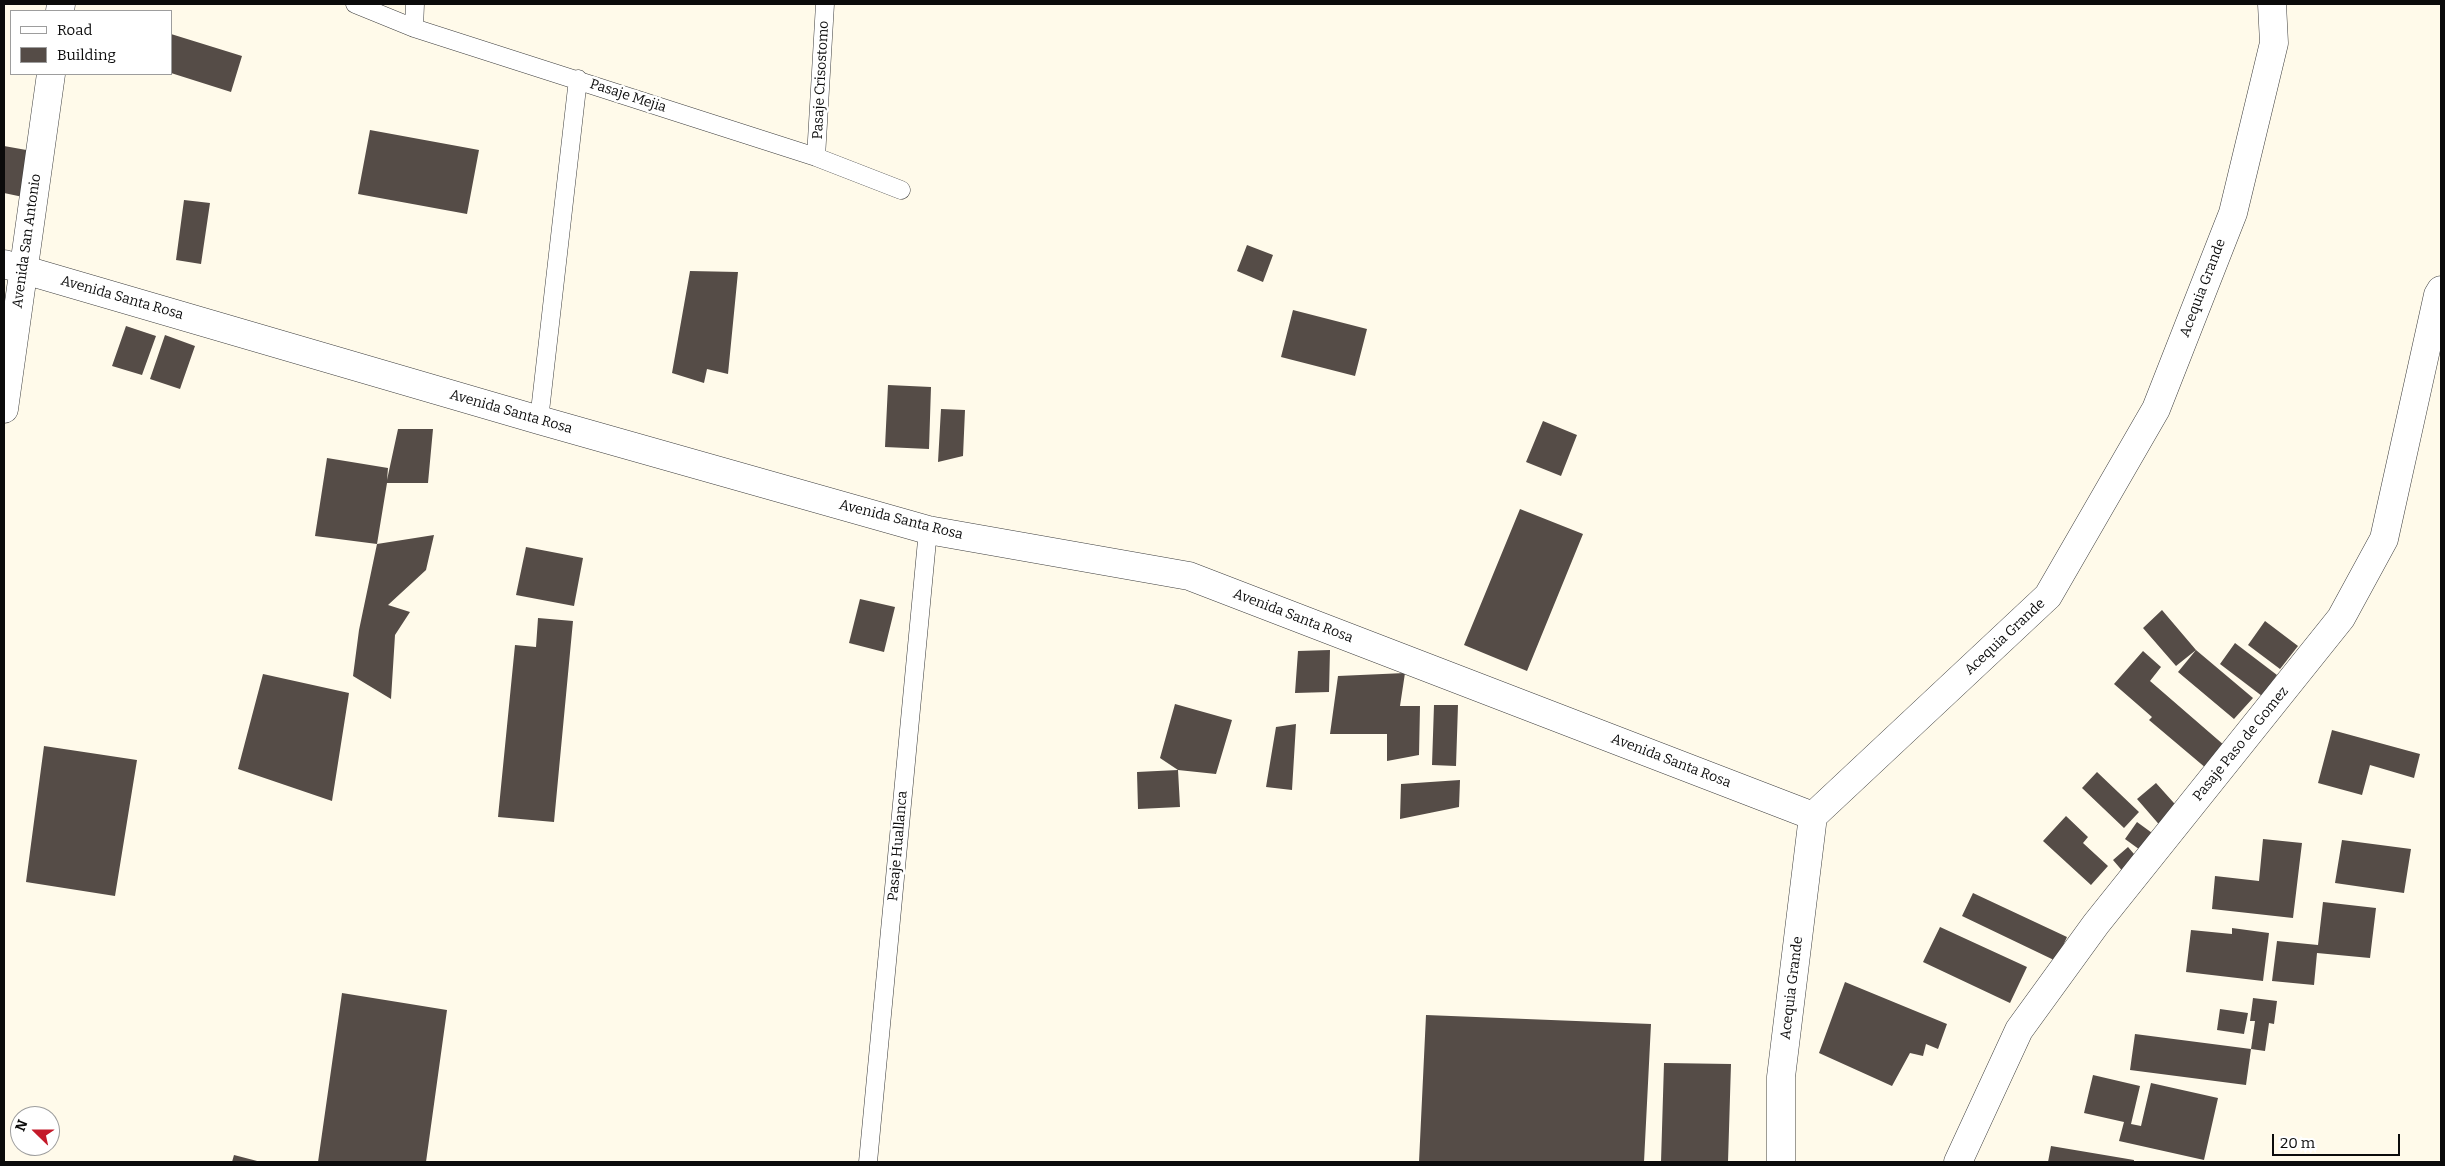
<!DOCTYPE html>
<style>
body{margin:0}
#map{position:relative;width:2445px;height:1166px;overflow:hidden;background:#fffaea;font-family:Bitter,serif}
canvas{display:block}
.frame{position:absolute;inset:0;border:5px solid #0b0b0b;pointer-events:none}
.legend{position:absolute;left:10px;top:10px;width:162px;height:65px;box-sizing:border-box;background:#fff;border:1px solid #9d9d9d;margin:0;padding:6px 9px;list-style:none;font-size:15px;color:#0b0b0b}
.legend li{display:flex;align-items:center;gap:10px;height:25px}
.legend b{width:25px;border:1px solid #9d9d9d}
.north{position:absolute;left:10px;top:1106px;width:50px;height:50px;box-sizing:border-box;background:#fff;border:1px solid #9d9d9d;border-radius:50%;rotate:292deg;font-size:14px;font-weight:700;line-height:20px;text-align:center;color:#0b0b0b}
.north::after{content:'';display:block;margin:auto;width:18px;height:22px;background:#c41a2a;clip-path:polygon(50% 0,100% 100%,50% 72%,0 100%)}
.scale{position:absolute;left:2272px;top:1134px;width:128px;height:22px;box-sizing:border-box;border:2px solid #0b0b0b;border-top:0;padding-left:6px;font-size:15px;line-height:18px;white-space:nowrap;color:#0b0b0b;-webkit-text-stroke:4px #fff;paint-order:stroke}
</style>
<div id="map">
<canvas width="2445" height="1166"></canvas>
<div class="frame"></div>
<ul class="legend">
<li><b style="height:6px;background:#fff"></b>Road</li>
<li><b style="height:14px;background:#554c47"></b>Building</li>
</ul>
<div class="north">N</div>
<div class="scale">20 m</div>
</div>
<script>
const ctx = document.querySelector('canvas').getContext('2d');
ctx.lineJoin = 'round';
function fill(path, color) { ctx.fillStyle = color; ctx.fill(path, 'evenodd'); }
const poly = rows => new Path2D(rows.map(r => 'M' + r).join(''));
function strokePath(path, color, width, dash) { ctx.strokeStyle = color; ctx.lineWidth = width; ctx.lineCap = dash ? 'butt' : 'round'; ctx.setLineDash(dash || []); ctx.stroke(path); }
function label(font, color, halo, rows, align = 'center') {
  ctx.font = font + ' Bitter,serif'; ctx.lineWidth = 5; ctx.setLineDash([]); ctx.textBaseline = 'middle'; ctx.strokeStyle = halo; ctx.fillStyle = color; for (const [text, x, y, turn = 0] of rows) {
    ctx.save(); ctx.translate(x, y); ctx.rotate((+turn || 0) * Math.PI / 180); ctx.textAlign = isNaN(turn) ? turn : align; if (halo) ctx.strokeText(text, 0, 0); ctx.fillText(text, 0, 0); ctx.restore();
  }
}
const building = poly([
 [171,34,242,56,231,92,171,73],
 [370,130,479,150,467,214,358,194],
 [4,146,32,151,23,197,4,193],
 [184,200,210,203,201,264,176,260],
 [1247,245,1273,255,1263,282,1237,271],
 [690,271,738,272,728,374,707,369,704,383,672,373],
 [1293,310,1367,329,1355,376,1281,357],
 [126,326,156,336,142,375,112,366],
 [165,335,195,346,180,389,150,379],
 [888,385,931,387,929,449,885,447],
 [941,409,965,410,963,456,938,462],
 [1543,421,1577,435,1561,476,1526,462],
 [398,429,433,429,428,483,387,483,377,544,315,536,327,458,388,468,387,480],
 [1520,509,1583,534,1527,671,1464,645],
 [434,535,426,570,388,605,410,612,395,635,391,699,353,676,359,630,377,544],
 [526,547,583,558,574,606,516,595],
 [860,599,895,607,884,652,849,643],
 [2162,610,2196,650,2253,698,2234,719,2178,672,2196,650,2176,666,2143,628],
 [538,618,573,621,554,822,498,817,515,645,536,647],
 [2265,621,2298,646,2280,669,2248,645],
 [2235,643,2277,675,2262,696,2220,664],
 [1330,650,1329,692,1295,693,1298,651],
 [2143,651,2161,667,2150,681,2232,752,2213,774,2149,720,2152,717,2114,684],
 [1405,673,1400,706,1420,706,1419,755,1387,761,1387,734,1330,734,1338,676],
 [263,674,349,693,332,801,238,769],
 [1175,704,1232,720,1216,774,1178,770,1160,758],
 [1434,705,1458,705,1456,766,1432,765],
 [1296,724,1292,790,1266,787,1276,727],
 [2332,730,2420,754,2414,778,2370,765,2362,795,2318,783],
 [44,746,137,760,115,896,26,882],
 [1178,770,1180,807,1138,809,1137,772],
 [2097,772,2139,812,2124,828,2082,788],
 [1460,780,1459,807,1400,819,1401,784],
 [2156,783,2182,812,2163,829,2137,799],
 [2066,816,2088,837,2083,843,2108,866,2091,885,2043,841],
 [2137,822,2159,838,2147,855,2125,839],
 [2263,839,2302,843,2293,918,2212,909,2215,876,2259,881],
 [2342,840,2411,849,2404,893,2335,883],
 [2128,847,2140,861,2125,874,2113,860],
 [1973,893,2067,937,2056,961,1962,916],
 [2323,902,2376,908,2370,958,2317,953,2314,985,2272,981,2277,941,2318,945],
 [1940,927,2027,967,2010,1003,1923,962],
 [2232,928,2269,933,2263,981,2186,972,2191,930,2232,934],
 [1845,982,1947,1024,1938,1049,1926,1044,1923,1056,1910,1053,1892,1086,1819,1053],
 [342,993,447,1010,426,1162,318,1162],
 [2253,998,2277,1001,2274,1024,2269,1023,2265,1051,2251,1049,2255,1021,2250,1021],
 [2220,1009,2248,1013,2244,1034,2217,1030],
 [1426,1015,1651,1024,1644,1162,1419,1162],
 [2135,1034,2251,1049,2246,1085,2130,1070],
 [1664,1063,1731,1064,1728,1162,1661,1162],
 [2093,1075,2140,1086,2131,1124,2141,1126,2151,1083,2218,1098,2204,1160,2119,1141,2124,1122,2084,1113],
 [2051,1146,2134,1160,2134,1162,2048,1162],
 [234,1155,261,1162,232,1162]
]);
const lane = poly([
 [355,4,414,28,816,157,901,190],
 [414,28,415,4],
 [816,157,825,4],
 [539,420,578,79],
 [868,1162,928,530]
]);
const street = poly([
 [60,11,61,4],
 [4,264,539,420,928,530,1189,576,1813,816],
 [4,409,51,74],
 [1781,1162,1781,1077,1813,816,2048,596,2156,409,2233,213,2274,43,2272,4],
 [1958,1162,2019,1030,2096,924,2341,618,2384,539,2438,295,2441,290]
]);
const streetNames = [
 ["Pasaje Crisostomo",821,80,-87],
 ["Pasaje Mejia",628,96,18],
 ["Avenida San Antonio",27,241,-82],
 ["Acequia Grande",2203,288,-69],
 ["Avenida Santa Rosa",122,298,16],
 ["Avenida Santa Rosa",511,412,16],
 ["Avenida Santa Rosa",901,520,14],
 ["Avenida Santa Rosa",1293,616,21],
 ["Acequia Grande",2005,637,-43],
 ["Pasaje Paso de Gomez",2241,744,-51],
 ["Avenida Santa Rosa",1671,761,21],
 ["Pasaje Huallanca",898,846,-85],
 ["Acequia Grande",1792,988,-83]
];
fill(building, '#554c47');
strokePath(lane, '#3e3e3e', 19);
strokePath(street, '#3e3e3e', 29);
strokePath(lane, '#fff', 18);
strokePath(street, '#fff', 28);
label('14px', '#0b0b0b', '#fff', streetNames);
</script>
